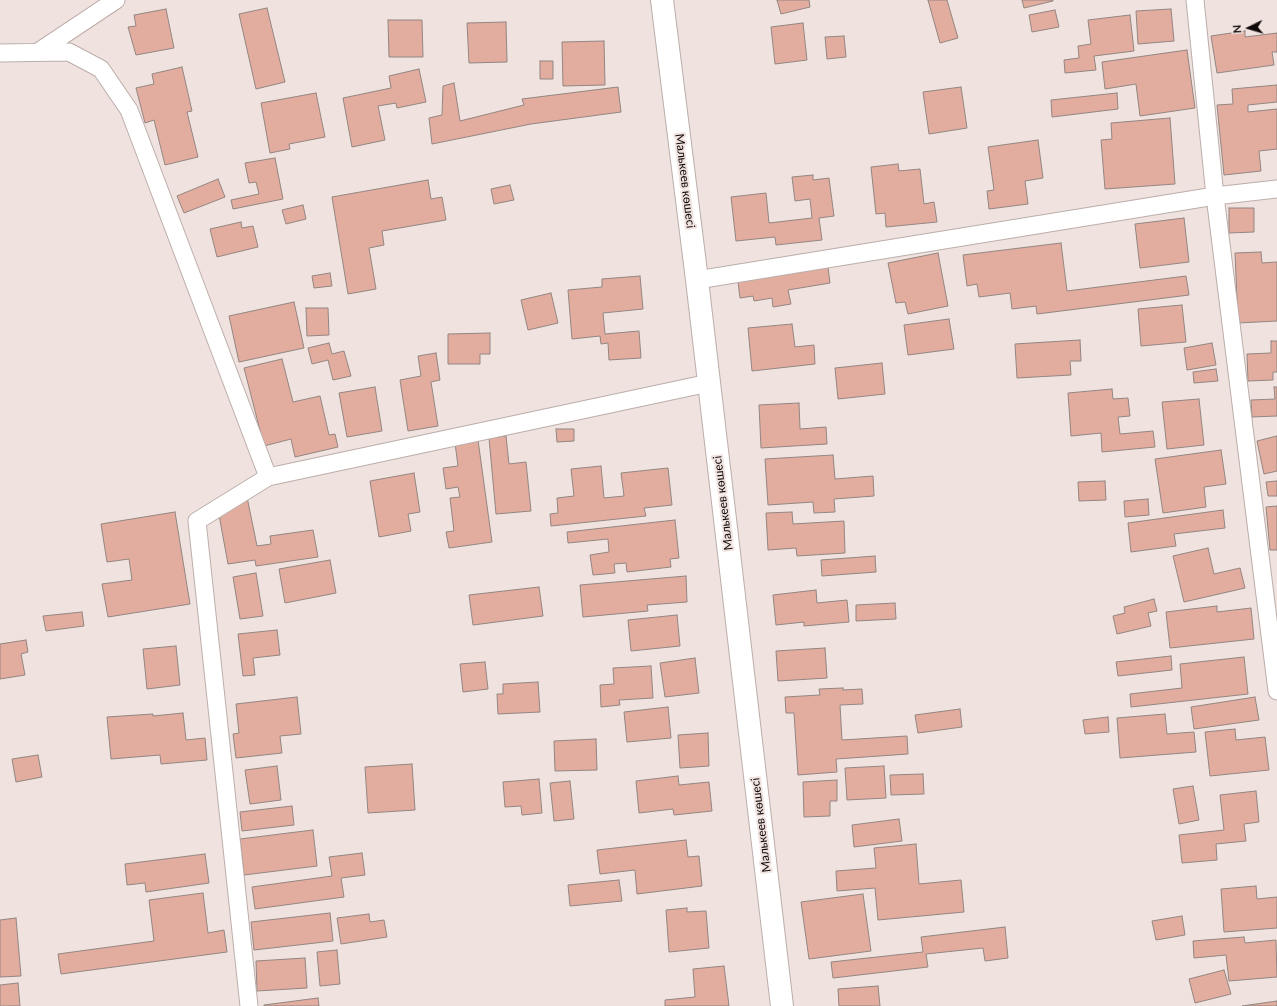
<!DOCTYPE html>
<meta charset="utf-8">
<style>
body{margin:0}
#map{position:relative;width:1277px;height:1006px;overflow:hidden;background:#f0e2de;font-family:Lato,sans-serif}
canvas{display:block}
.north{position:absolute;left:1229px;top:8px;width:40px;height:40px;-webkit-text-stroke:3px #f0e2de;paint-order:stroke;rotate:265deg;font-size:11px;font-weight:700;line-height:16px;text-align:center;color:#0f0a09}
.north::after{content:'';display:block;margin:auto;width:14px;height:18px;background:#0f0a09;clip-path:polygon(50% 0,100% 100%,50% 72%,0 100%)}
</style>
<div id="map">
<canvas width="1277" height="1006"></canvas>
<div class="north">N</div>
</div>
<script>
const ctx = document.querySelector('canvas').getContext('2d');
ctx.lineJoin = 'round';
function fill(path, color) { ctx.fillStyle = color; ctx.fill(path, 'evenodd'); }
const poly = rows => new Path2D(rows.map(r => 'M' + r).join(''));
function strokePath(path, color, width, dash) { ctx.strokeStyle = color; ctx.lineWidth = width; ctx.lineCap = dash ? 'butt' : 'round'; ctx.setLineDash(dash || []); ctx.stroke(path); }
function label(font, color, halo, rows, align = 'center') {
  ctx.font = font + ' Lato,sans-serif'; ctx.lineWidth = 4; ctx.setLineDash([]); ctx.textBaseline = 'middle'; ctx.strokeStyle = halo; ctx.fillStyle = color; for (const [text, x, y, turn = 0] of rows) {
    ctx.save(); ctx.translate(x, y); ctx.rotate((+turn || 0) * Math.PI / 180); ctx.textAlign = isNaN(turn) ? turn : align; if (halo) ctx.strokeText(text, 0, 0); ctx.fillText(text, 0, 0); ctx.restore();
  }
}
const building = poly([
 [777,0,809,0,810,7,781,14,777,0],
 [928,0,947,0,958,38,940,43,928,0],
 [1022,0,1053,0,1053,1,1024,8,1022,0],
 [267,8,285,82,256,89,239,14,267,8],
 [166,9,174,48,136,55,128,27,136,26,134,15,166,9],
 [1171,9,1174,41,1138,44,1136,11,1171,9],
 [1055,10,1059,27,1032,32,1029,15,1055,10],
 [1130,15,1134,51,1094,56,1096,70,1065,73,1064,60,1079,58,1078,46,1091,44,1088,20,1130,15],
 [388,20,422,20,423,57,389,57,388,20],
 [506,22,507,62,469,63,467,23,506,22],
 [803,23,807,60,775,64,771,27,803,23],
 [1245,31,1245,37,1277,33,1277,52,1272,52,1274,65,1217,73,1211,36,1245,31],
 [844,36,846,57,827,59,825,37,844,36],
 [604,41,605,85,563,86,562,42,604,41],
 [1187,50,1195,108,1140,116,1136,84,1105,89,1102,62,1187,50],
 [540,61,553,61,553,79,540,79,540,61],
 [182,67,192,111,187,112,198,157,165,165,154,120,145,123,136,88,154,84,152,74,182,67],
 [419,69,426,102,397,108,396,103,378,106,385,140,352,147,343,98,391,88,389,76,419,69],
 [454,83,460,121,524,105,522,99,618,87,621,112,531,124,432,144,429,118,442,115,443,86,454,83],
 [1277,85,1277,102,1248,105,1248,112,1277,109,1277,149,1259,151,1261,171,1224,175,1217,105,1233,104,1232,89,1277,85],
 [961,87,967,128,929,134,923,92,961,87],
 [316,93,325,137,289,144,290,149,270,153,261,103,316,93],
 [1117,93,1118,109,1052,117,1051,100,1117,93],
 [1170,118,1175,184,1105,189,1101,140,1112,139,1111,123,1170,118],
 [1038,140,1043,178,1025,181,1028,204,989,209,987,191,994,190,988,147,1038,140],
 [275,158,283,199,233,209,231,200,259,194,256,182,249,183,245,163,275,158],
 [898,164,899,171,920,169,924,204,934,202,937,222,886,227,885,213,876,214,871,167,898,164],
 [813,175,813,180,829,178,834,216,819,218,822,240,776,245,775,237,736,241,731,197,766,193,769,223,812,218,810,199,795,201,792,177,813,175],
 [218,179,225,197,184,213,177,196,218,179],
 [428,180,431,199,442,197,446,220,382,231,384,245,369,248,376,289,348,294,332,197,428,180],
 [510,185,514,200,494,204,491,189,510,185],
 [303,205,306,219,286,224,282,210,303,205],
 [1229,208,1254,208,1254,232,1229,233,1229,208],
 [1184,218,1189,262,1140,268,1135,224,1184,218],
 [241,222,242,228,253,226,258,247,217,257,210,229,241,222],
 [1061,243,1067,291,1186,276,1189,295,1037,314,1036,306,1012,309,1010,293,979,297,977,284,967,286,963,255,1061,243],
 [1261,252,1262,263,1277,262,1277,321,1238,323,1235,253,1261,252],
 [938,253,948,306,908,314,905,302,896,303,888,263,938,253],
 [828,267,830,283,788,290,791,304,773,307,772,298,754,301,753,296,740,298,738,282,828,267],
 [330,273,332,286,314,288,312,276,330,273],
 [640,276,643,309,603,313,605,334,639,331,641,358,609,360,608,343,601,344,600,336,572,339,568,290,602,287,602,279,640,276],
 [551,293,558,323,528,330,521,300,551,293],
 [294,302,304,348,239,362,229,316,294,302],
 [1182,305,1186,342,1141,346,1138,309,1182,305],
 [306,308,328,308,329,335,307,336,306,308],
 [949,319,954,349,908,355,904,325,949,319],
 [792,324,795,347,814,345,815,364,752,371,748,328,792,324],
 [490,333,490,354,480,354,480,364,448,364,448,334,490,333],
 [1080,340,1081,361,1070,361,1071,375,1017,378,1015,344,1080,340],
 [1271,341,1277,341,1277,372,1273,372,1273,380,1248,381,1247,354,1271,353,1271,341],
 [329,343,332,354,344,351,351,376,333,380,328,360,312,364,308,348,329,343],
 [1212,343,1216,365,1187,370,1184,348,1212,343],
 [436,353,440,380,431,382,438,426,408,431,400,380,421,376,418,356,436,353],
 [282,359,293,402,320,396,329,435,335,434,338,447,295,457,291,439,264,446,244,368,282,359],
 [882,363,885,394,838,399,835,368,882,363],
 [1216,369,1218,381,1194,383,1193,372,1216,369],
 [375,387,382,431,347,437,339,393,375,387],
 [1274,387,1277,387,1277,416,1252,417,1251,400,1275,399,1274,387],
 [1112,389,1113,399,1128,398,1130,416,1118,417,1120,434,1153,431,1155,447,1102,452,1101,433,1071,436,1068,393,1112,389],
 [1199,399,1204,445,1167,449,1162,402,1199,399],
 [799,403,800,429,826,427,827,444,761,448,759,405,799,403],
 [556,429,574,429,574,441,557,442,556,429],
 [506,436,509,464,526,462,531,511,496,514,489,438,506,436],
 [1277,436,1277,471,1264,474,1257,441,1277,436],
 [478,440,492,542,449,548,446,532,454,531,450,498,460,497,458,487,446,489,443,468,458,466,455,443,478,440],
 [1221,450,1226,484,1204,487,1206,507,1163,513,1155,459,1221,450],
 [833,455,835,479,873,476,874,496,834,499,835,512,814,513,813,502,768,505,765,459,833,455],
 [601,466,604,498,624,496,621,473,668,468,672,505,644,508,646,516,551,526,550,514,558,513,557,498,574,496,571,469,601,466],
 [414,473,420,512,408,514,411,531,379,537,370,481,414,473],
 [1105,481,1106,500,1079,501,1078,482,1105,481],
 [1277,481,1277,496,1268,496,1266,482,1277,481],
 [247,497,257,546,271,544,270,536,313,530,318,557,256,566,255,560,228,564,219,515,247,497],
 [1148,499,1149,515,1125,517,1124,501,1148,499],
 [1277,506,1277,550,1270,550,1266,507,1277,506],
 [1223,510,1225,528,1174,534,1176,546,1131,552,1128,523,1223,510],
 [175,512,190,604,108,617,102,584,132,580,129,559,107,562,101,524,175,512],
 [792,512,793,524,844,521,845,553,797,556,796,548,768,550,766,513,792,512],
 [675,520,679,558,670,559,671,567,627,572,626,563,614,564,615,573,593,575,590,555,609,552,608,539,568,543,567,532,675,520],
 [1208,548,1214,574,1240,568,1245,588,1184,602,1173,556,1208,548],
 [875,556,876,572,822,576,821,560,875,556],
 [330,560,336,593,285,603,279,569,330,560],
 [256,573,263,616,240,619,233,577,256,573],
 [686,576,687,602,647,605,648,611,583,617,580,585,686,576],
 [539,587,543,616,473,625,469,595,539,587],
 [816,590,817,603,847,600,849,622,804,626,804,622,776,625,773,595,816,590],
 [1154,599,1157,611,1148,613,1151,626,1117,634,1113,616,1125,613,1124,607,1154,599],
 [895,603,896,619,856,621,856,605,895,603],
 [1217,606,1217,612,1251,608,1254,639,1170,648,1166,612,1217,606],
 [82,612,84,626,46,631,43,616,82,612],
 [677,615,680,646,631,651,628,620,677,615],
 [277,630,280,655,253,658,255,675,243,676,238,634,277,630],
 [26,640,28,652,21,654,25,675,0,679,0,644,26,640],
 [176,646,180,685,147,689,143,649,176,646],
 [825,648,827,678,778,681,776,651,825,648],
 [1171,656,1172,670,1118,676,1116,662,1171,656],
 [1244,657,1248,694,1131,707,1130,694,1182,688,1180,664,1244,657],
 [695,658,699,693,665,697,660,663,695,658],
 [485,662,488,689,463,692,460,664,485,662],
 [651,666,653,698,619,700,620,705,601,707,600,685,614,684,613,668,651,666],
 [538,682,540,712,498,714,497,694,503,694,503,684,538,682],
 [843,688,843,690,862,689,863,704,840,705,842,740,907,736,908,754,836,759,837,772,798,775,794,713,786,713,785,697,820,695,819,689,843,688],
 [297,697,301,734,280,736,282,753,236,758,233,734,239,733,236,704,297,697],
 [1255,697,1259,720,1194,729,1191,707,1255,697],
 [668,707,671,738,627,742,624,712,668,707],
 [960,709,962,727,918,733,915,715,960,709],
 [183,713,186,740,205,738,207,760,161,764,160,755,111,759,107,717,153,714,153,716,183,713],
 [1165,714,1167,734,1194,732,1196,752,1120,758,1117,718,1165,714],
 [1108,717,1109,732,1085,734,1083,720,1108,717],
 [1235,729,1236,740,1265,737,1269,770,1210,776,1205,732,1235,729],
 [708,733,709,766,680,768,678,735,708,733],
 [596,739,597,770,555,771,554,741,596,739],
 [38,755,42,777,16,782,12,759,38,755],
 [412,764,415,810,368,813,365,767,412,764],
 [277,766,281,800,250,804,245,770,277,766],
 [884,766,886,798,847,800,845,768,884,766],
 [923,774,924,794,891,795,890,775,923,774],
 [678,776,679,785,709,782,712,811,674,815,673,809,639,813,636,781,678,776],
 [539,779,542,813,522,815,521,806,505,807,503,782,539,779],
 [837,780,837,801,830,801,830,816,804,817,803,782,837,780],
 [570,781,574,819,554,821,550,783,570,781],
 [1193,786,1199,820,1179,824,1173,789,1193,786],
 [1256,791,1259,822,1244,824,1246,841,1216,844,1217,860,1182,863,1179,835,1224,830,1220,795,1256,791],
 [292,806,294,825,242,831,240,812,292,806],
 [899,819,902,841,854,847,852,825,899,819],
 [313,830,317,866,244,875,240,839,313,830],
 [686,840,688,857,699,856,702,886,637,894,635,870,600,874,597,850,686,840],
 [916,844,919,884,961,880,964,912,878,920,875,888,837,891,836,871,876,868,874,848,916,844],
 [362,853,365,875,341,878,344,897,255,909,252,887,332,876,329,857,362,853],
 [205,854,209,883,146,892,145,883,127,885,125,864,205,854],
 [619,880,622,901,570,906,568,885,619,880],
 [1256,886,1257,899,1277,897,1277,928,1224,932,1221,889,1256,886],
 [203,893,208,933,224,930,227,952,61,974,58,954,154,941,149,900,203,893],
 [863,894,871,951,809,959,801,902,863,894],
 [687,908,687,912,706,911,709,948,669,952,666,910,687,908],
 [330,913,333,941,254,950,251,922,330,913],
 [369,914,370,922,384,920,387,937,341,944,337,918,369,914],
 [1182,916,1185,935,1156,940,1152,921,1182,916],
 [16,918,21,976,0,977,0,920,16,918],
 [1005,927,1008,958,985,961,983,948,926,954,928,967,833,978,831,962,923,952,921,937,1005,927],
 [1244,937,1245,943,1276,940,1277,977,1229,981,1226,955,1194,958,1193,941,1244,937],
 [337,950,340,984,320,986,317,952,337,950],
 [305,958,307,988,257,991,256,961,305,958],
 [724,966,729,1006,665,1006,665,1000,695,997,693,969,724,966],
 [1224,970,1231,994,1195,1003,1189,979,1224,970],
 [18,983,20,1006,0,1006,0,985,18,983],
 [878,986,880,1006,839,1006,838,989,878,986],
 [318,998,319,1006,264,1006,264,1005,318,998],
 [1277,1001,1277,1006,1242,1006,1277,1001]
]);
const street = poly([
 [1195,0,1215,196,1277,691],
 [38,52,116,0],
 [0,53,69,52,101,69,129,110,268,477],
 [697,280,1215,196,1277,189],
 [249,1006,197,521,268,477,709,383]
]);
const primary = poly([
 [662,0,697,280,782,1006]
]);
const streetNames = [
 ["Малькеев көшесі",685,181,83],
 ["Малькеев көшесі",723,503,-97],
 ["Малькеев көшесі",761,825,-97]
];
fill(building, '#e2ad9f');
strokePath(building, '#938582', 1);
strokePath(street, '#bcaeaa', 19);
strokePath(primary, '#bcaeaa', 24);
strokePath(street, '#fff', 17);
strokePath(primary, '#fff', 22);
label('12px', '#0f0a09', '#f0e2de', streetNames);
</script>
